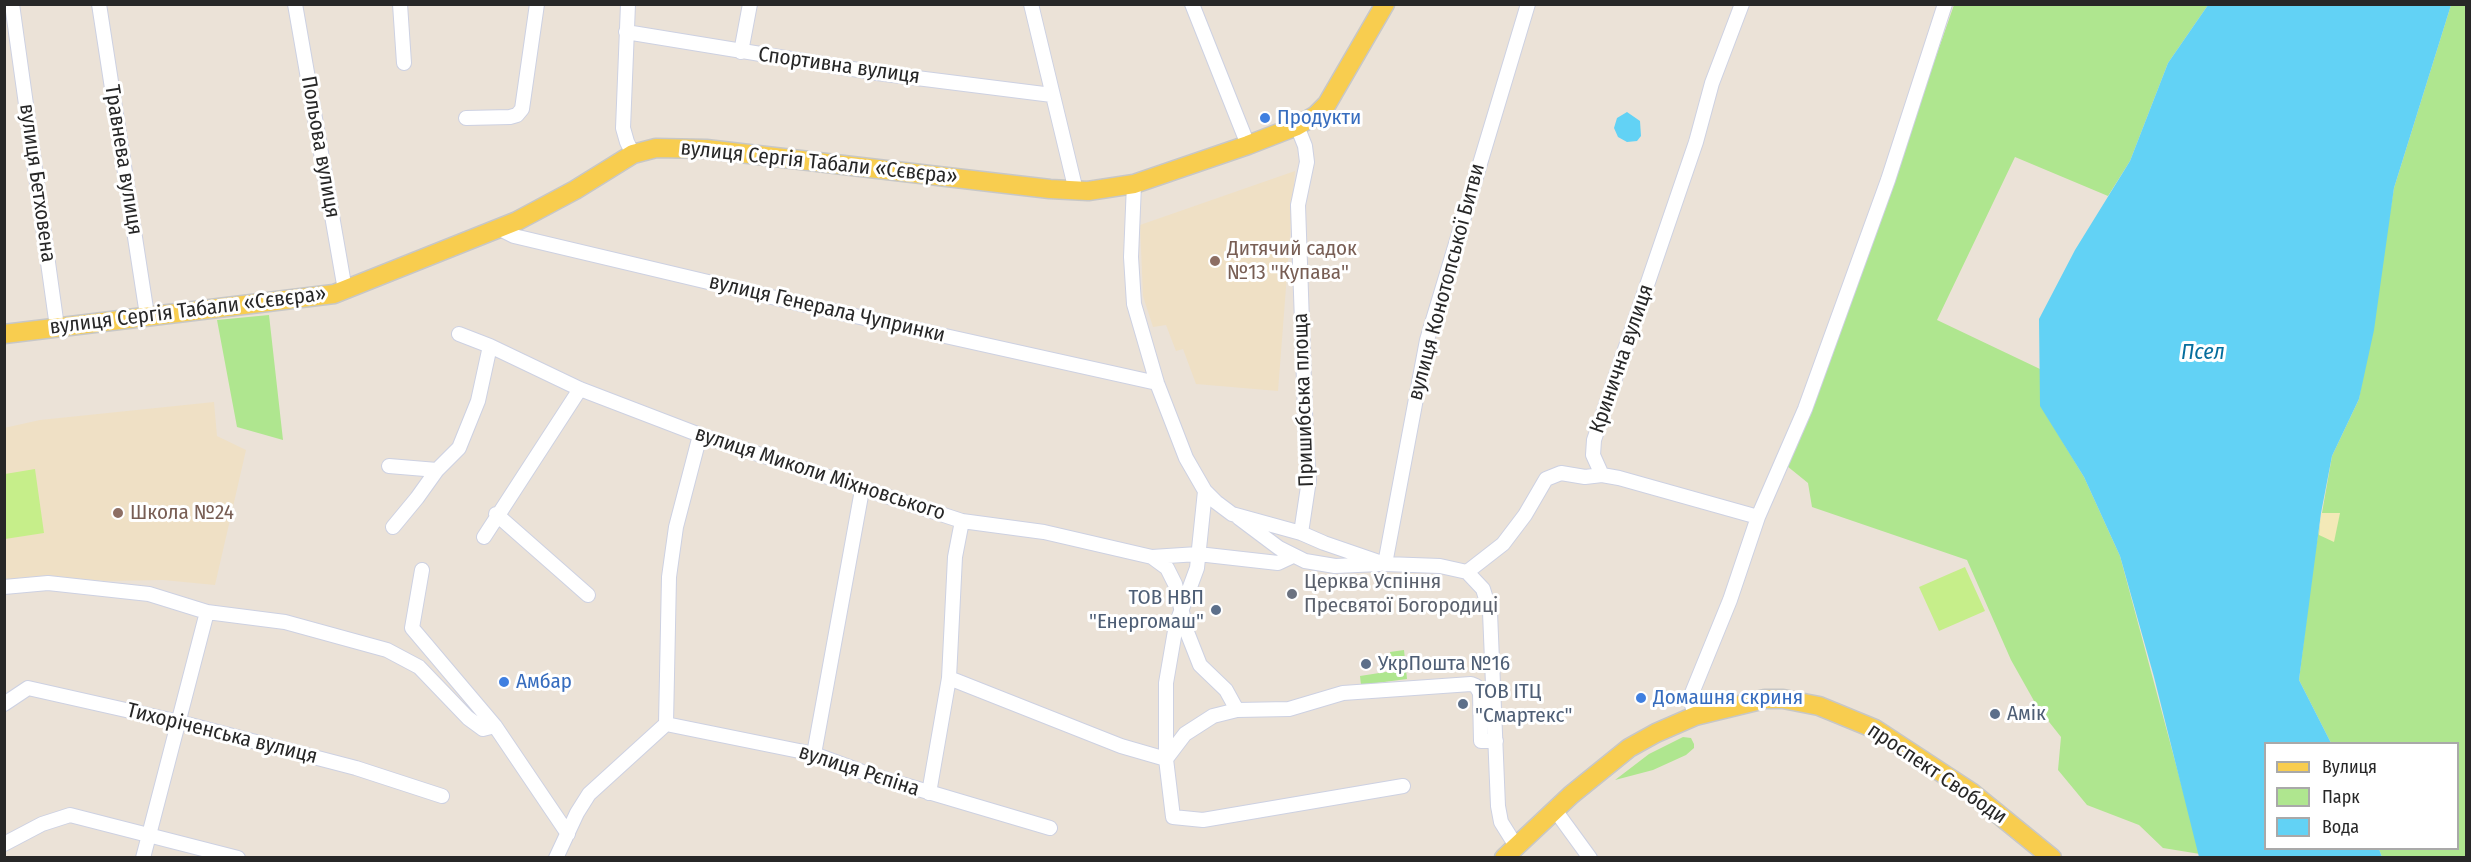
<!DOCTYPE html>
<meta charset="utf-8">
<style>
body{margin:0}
#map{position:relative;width:2471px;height:862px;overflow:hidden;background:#ebe2d7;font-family:"Fira Sans Condensed",sans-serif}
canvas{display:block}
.frame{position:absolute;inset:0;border:6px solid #272727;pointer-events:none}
.legend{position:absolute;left:2264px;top:742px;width:195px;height:108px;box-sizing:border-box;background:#fff;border:2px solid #a9a9a9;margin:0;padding:8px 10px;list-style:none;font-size:18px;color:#272727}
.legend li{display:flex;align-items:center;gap:12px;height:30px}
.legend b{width:30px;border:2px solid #a9a9a9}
</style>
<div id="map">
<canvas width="2471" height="862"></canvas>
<div class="frame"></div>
<ul class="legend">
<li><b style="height:8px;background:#f8cd4f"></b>Вулиця</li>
<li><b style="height:16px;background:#afe68f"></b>Парк</li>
<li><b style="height:16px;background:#62d2f5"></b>Вода</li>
</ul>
</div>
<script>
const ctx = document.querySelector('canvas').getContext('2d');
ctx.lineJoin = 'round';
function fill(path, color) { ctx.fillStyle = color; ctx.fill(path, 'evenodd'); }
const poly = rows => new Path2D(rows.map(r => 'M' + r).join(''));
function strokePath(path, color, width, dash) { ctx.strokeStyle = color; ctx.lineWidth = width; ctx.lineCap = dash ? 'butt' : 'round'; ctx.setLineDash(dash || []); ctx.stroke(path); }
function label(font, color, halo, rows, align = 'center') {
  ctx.font = font + ' "Fira Sans Condensed",sans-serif'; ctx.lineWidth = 6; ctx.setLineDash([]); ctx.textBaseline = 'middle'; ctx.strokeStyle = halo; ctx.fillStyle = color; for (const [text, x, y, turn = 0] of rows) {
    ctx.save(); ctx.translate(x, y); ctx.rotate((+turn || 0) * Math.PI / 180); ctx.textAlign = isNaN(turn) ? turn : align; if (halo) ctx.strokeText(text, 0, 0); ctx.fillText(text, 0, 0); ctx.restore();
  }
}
const education = poly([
 [1295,171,1278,391,1196,384,1183,349,1176,351,1166,325,1153,327,1143,296,1140,225],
 [214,402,217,436,246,450,215,585,163,580,106,581,56,577,5,580,4,428,40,420]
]);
const green = poly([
 [1954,5,2208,5,2168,63,2130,161,2108,196,2015,157,1937,320,2040,369,2041,406,2084,477,2120,556,2200,854,2163,848,2139,825,2087,805,2058,770,2061,737,2038,708,2011,660,1967,560,1812,507,1808,483,1787,466,1827,367],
 [2451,5,2466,5,2466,857,2382,857,2379,849,2458,848,2458,744,2331,743,2299,680,2313,564,2332,456,2359,399,2394,188],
 [269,315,283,440,237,427,217,320],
 [1404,650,1407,679,1361,685,1360,676,1392,671,1390,652],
 [1683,737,1691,738,1694,744,1694,748,1686,755,1653,770,1615,780,1649,754]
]);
const sand = poly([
 [2321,513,2340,513,2334,542,2319,535]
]);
const pitch = poly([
 [35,469,44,533,5,539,5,474],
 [1965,567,1985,611,1939,631,1919,587]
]);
const water = poly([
 [2208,5,2451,5,2394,188,2374,330,2359,399,2332,456,2321,513,2299,680,2331,743,2266,744,2266,848,2379,849,2382,857,2199,857,2154,677,2120,556,2084,477,2040,406,2039,319,2075,250,2130,161,2168,63],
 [1627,112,1640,121,1641,136,1637,141,1627,142,1618,137,1614,128,1617,118]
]);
const minor = poly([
 [12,4,57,327],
 [99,4,147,315],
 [295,4,345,290],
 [400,4,404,63],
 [628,4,623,128,627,142,633,154],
 [1031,4,1076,191],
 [1192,4,1248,145],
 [626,32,877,73,1052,95],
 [741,52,750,4],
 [466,118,510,117,517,115,522,109,537,4],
 [1297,126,1305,146,1307,162,1298,205,1306,441,1309,480,1301,533],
 [1134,184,1131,257,1134,304,1157,383,1186,458,1205,491,1216,502,1232,514,1301,533,1324,543,1385,564,1440,566,1467,572,1483,589,1490,612,1498,806,1501,822,1516,846],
 [498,228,514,236,801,304,1157,383],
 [459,334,490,346,580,389,700,435,962,521,1044,532,1152,557,1198,554,1278,563,1293,556],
 [389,466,437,470],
 [1602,475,1593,455,1594,440,1696,142,1712,83,1742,4],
 [1205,491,1197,568,1176,625,1166,683,1166,759,1173,817,1203,820,1403,786],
 [496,514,588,595],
 [1239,518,1279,548,1305,561,1335,566,1380,564],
 [393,527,417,498,437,470,459,448,478,401,490,346],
 [484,537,580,389],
 [1152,557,1167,568,1175,584,1187,632,1200,665,1226,690,1237,710],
 [1385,564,1427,340,1528,4],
 [422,570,412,628,495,726,568,834],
 [1467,572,1503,544,1525,515,1546,479,1561,473,1585,477,1602,475,1619,478,1758,517],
 [4,587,48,583,149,594,207,612,285,622,387,650,419,667,468,718,483,729,495,726],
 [949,678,1121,746,1166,759,1185,734,1213,716,1237,710,1289,709,1343,693,1471,684,1476,686,1480,693,1481,741,1496,741],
 [4,704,28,688,179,722,356,768,442,796],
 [1695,716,1690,698,1730,600,1758,517,1805,409,1888,180,1945,4],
 [666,724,814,754,871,775,1050,828],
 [666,724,669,577,676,527,700,435],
 [814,754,862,490],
 [929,793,949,678,955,557,962,521],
 [1555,810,1590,858],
 [4,844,42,824,70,815,238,858],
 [143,858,207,612],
 [556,858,577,813,589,794,666,724]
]);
const major = poly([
 [4,334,334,294,517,221,575,190,633,154,656,148,706,149,1050,189,1088,191,1134,184,1248,145,1297,126,1316,115,1327,104,1385,4],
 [1504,858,1571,795,1629,748,1656,733,1695,716,1765,699,1783,699,1819,706,1875,729,1971,792,2052,858]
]);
const markers = [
 [1265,118,6,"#3f7fe0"],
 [1215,261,6,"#8d6e63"],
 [118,513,6,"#8d6e63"],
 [1292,594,6,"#6b7280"],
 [1216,610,6,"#5c6f8a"],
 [1366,664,6,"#5c6f8a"],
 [504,682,6,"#3f7fe0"],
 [1641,698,6,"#3f7fe0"],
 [1463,704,6,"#5c6f8a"],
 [1995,714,6,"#5c6f8a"]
];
const streetNames = [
 ["Спортивна вулиця",839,66,8],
 ["Польова вулиця",320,147,80],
 ["Травнева вулиця",123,160,81],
 ["вулиця Сергія Табали «Сєвєра»",819,163,6],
 ["вулиця Бетховена",37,183,82],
 ["вулиця Конотопської Битви",1447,282,-75],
 ["вулиця Генерала Чупринки",827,309,13],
 ["вулиця Сергія Табали «Сєвєра»",188,311,-7],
 ["Кринична вулиця",1622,359,-71],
 ["Пришибська площа",1304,400,-92],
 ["вулиця Миколи Міхновського",820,474,18],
 ["Тихоріченська вулиця",222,734,14],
 ["вулиця Рєпіна",859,771,18],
 ["проспект Свободи",1937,774,34]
];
const shopNames = [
 ["Продукти",1277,118],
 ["Амбар",516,682],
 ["Домашня скриня",1653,698]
];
const educationNames = [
 ["Дитячий садок",1227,249],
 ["№13 \"Купава\"",1227,273],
 ["Школа №24",130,513]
];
const worshipNames = [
 ["Церква Успіння",1304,582],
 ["Пресвятої Богородиці",1304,606]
];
const serviceNames = [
 ["ТОВ НВП",1204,598,"right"],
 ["\"Енергомаш\"",1204,622,"right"],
 ["УкрПошта №16",1378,664],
 ["ТОВ ІТЦ",1475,692],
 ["\"Смартекс\"",1475,716],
 ["Амік",2007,714]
];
const waterNames = [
 ["Псел",2203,353]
];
fill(education, '#efe0c5');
fill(green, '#afe68f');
fill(sand, '#f3e9b7');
fill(pitch, '#c6ee8a');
fill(water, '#62d2f5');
strokePath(minor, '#cdd1e2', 16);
strokePath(major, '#c7c7c7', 21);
strokePath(minor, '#fff', 14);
strokePath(major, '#f8cd4f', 18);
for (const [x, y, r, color] of markers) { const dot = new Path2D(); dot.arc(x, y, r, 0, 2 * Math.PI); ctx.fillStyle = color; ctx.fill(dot); strokePath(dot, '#fff', 2); }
label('21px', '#272727', '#fff', streetNames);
label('21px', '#366cbe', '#fff', shopNames, 'left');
label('21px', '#785e54', '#fff', educationNames, 'left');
label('21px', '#5b616d', '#fff', worshipNames, 'left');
label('21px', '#4e5e75', '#fff', serviceNames, 'left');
label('italic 22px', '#056d9d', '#fff', waterNames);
</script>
